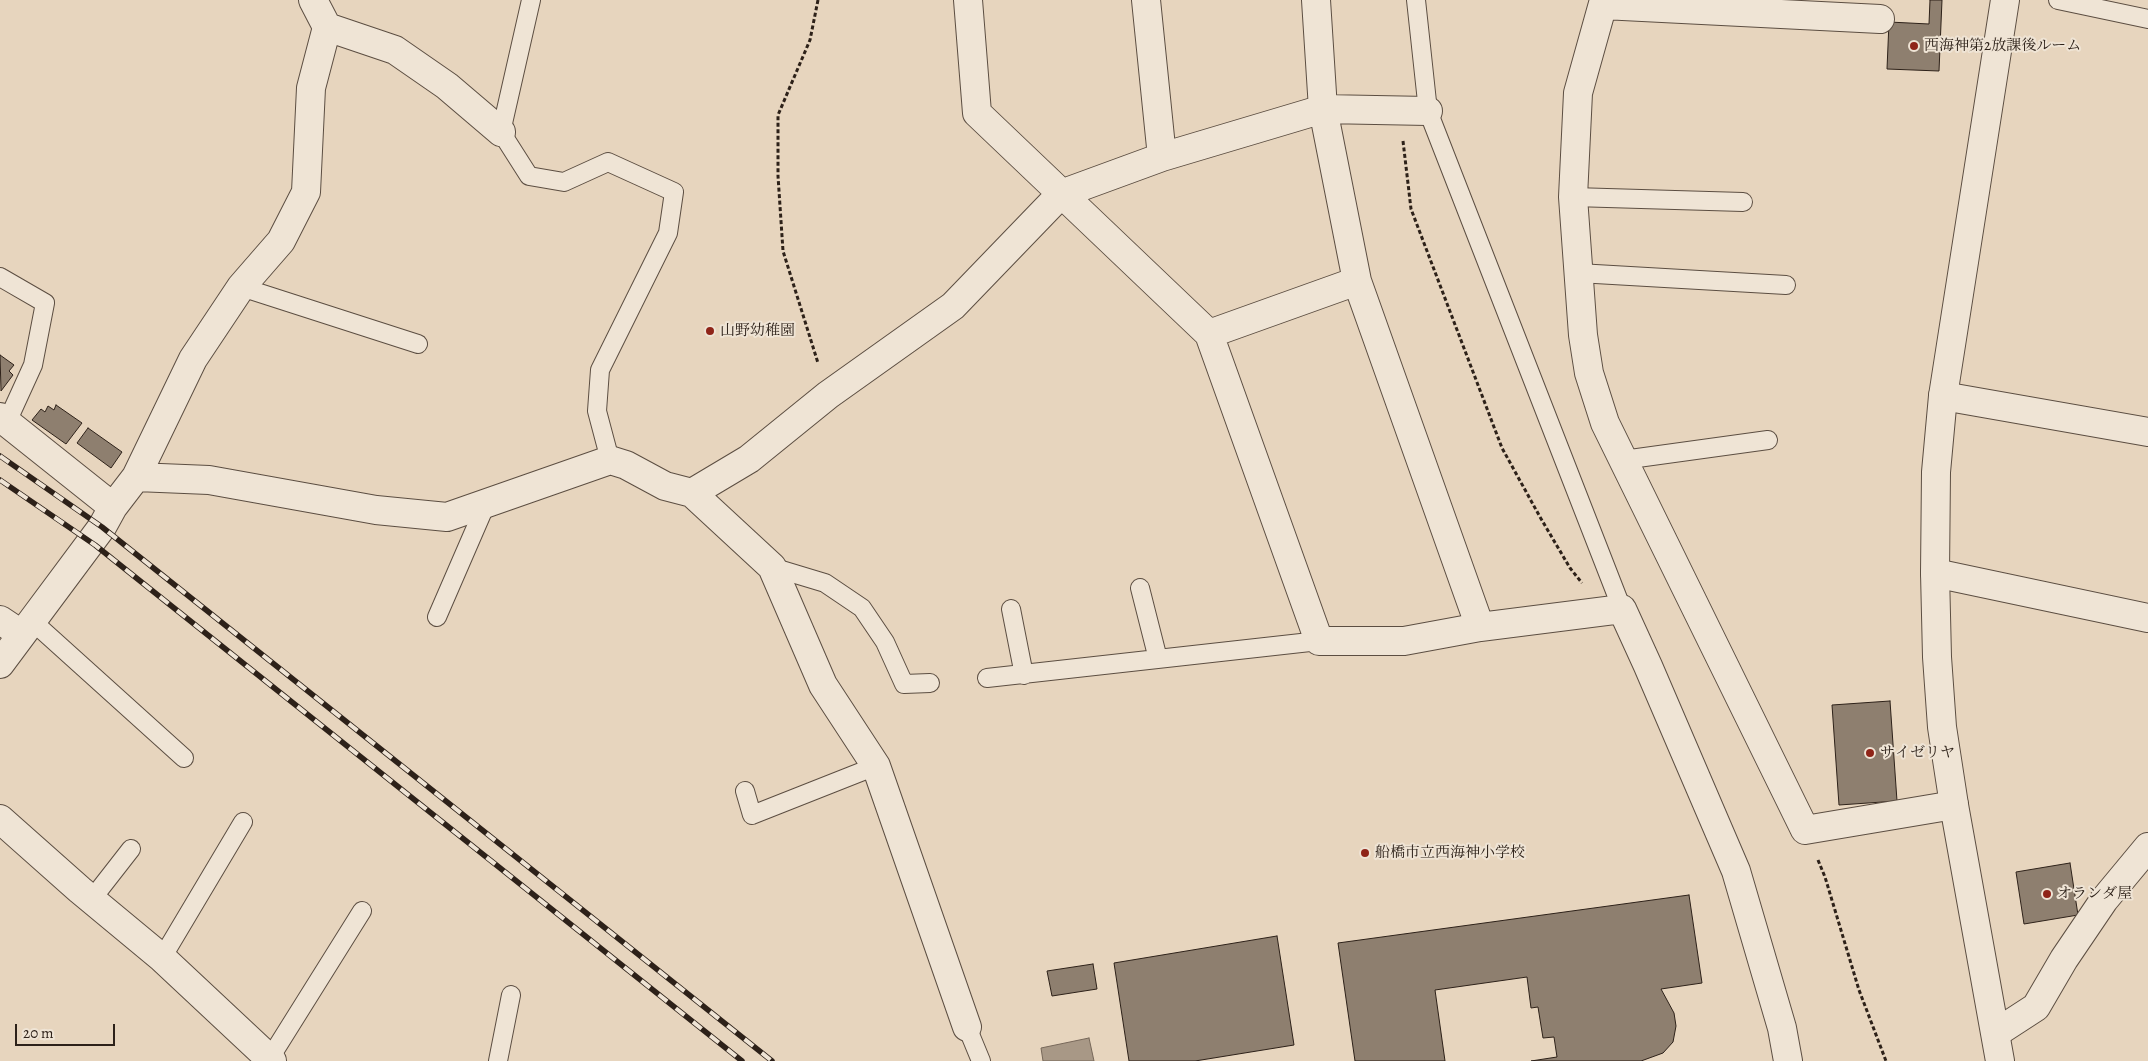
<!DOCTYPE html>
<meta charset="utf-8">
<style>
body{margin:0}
#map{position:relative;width:2148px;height:1061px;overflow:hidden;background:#e7d5be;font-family:Alegreya,serif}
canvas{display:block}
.scale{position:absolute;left:15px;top:1024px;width:100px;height:22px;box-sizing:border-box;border:2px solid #2d2119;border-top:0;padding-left:6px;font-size:15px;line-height:18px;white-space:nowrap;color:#2d2119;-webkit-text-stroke:4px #efe4d5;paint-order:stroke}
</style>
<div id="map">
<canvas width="2148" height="1061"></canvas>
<div class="scale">20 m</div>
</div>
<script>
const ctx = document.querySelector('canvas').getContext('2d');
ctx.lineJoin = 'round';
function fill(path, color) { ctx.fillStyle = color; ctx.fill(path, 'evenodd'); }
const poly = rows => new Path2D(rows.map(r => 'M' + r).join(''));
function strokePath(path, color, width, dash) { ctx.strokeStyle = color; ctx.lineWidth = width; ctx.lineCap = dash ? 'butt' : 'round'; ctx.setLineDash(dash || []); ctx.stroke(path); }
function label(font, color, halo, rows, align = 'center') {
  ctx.font = font + ' Alegreya,"Noto Serif JP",serif'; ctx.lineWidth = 4; ctx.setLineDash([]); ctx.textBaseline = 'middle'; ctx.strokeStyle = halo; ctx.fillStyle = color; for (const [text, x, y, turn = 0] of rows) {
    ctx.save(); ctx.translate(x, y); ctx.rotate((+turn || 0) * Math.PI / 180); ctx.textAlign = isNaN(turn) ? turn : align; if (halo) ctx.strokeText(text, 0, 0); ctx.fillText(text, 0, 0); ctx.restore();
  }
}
const water = poly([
 [1089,1038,1094,1061,1043,1061,1041,1048,1089,1038]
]);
const building = poly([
 [1930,0,1942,0,1939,71,1887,69,1889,22,1929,24,1930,0],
 [0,355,14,365,9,371,13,375,1,391,0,355],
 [56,405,82,423,66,444,32,420,41,409,45,412,48,406,54,410,56,405],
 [88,428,122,452,111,468,77,443,88,428],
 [1890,701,1897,801,1839,805,1832,705,1890,701],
 [2070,863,2078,915,2024,924,2016,872,2070,863],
 [1689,895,1702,983,1661,989,1674,1013,1676,1026,1673,1042,1663,1053,1641,1061,1531,1061,1557,1057,1554,1037,1543,1038,1538,1007,1531,1008,1527,977,1435,990,1445,1061,1355,1061,1338,943,1689,895],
 [1277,936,1294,1045,1195,1061,1129,1061,1114,963,1277,936],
 [1093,964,1097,989,1052,996,1047,971,1093,964]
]);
const path = poly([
 [818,0,810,40,778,115,778,176,783,251,818,363],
 [1403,141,1411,209,1502,448,1540,517,1570,568,1582,583],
 [1818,860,1825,877,1859,990,1886,1061]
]);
const service = poly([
 [531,0,501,132,529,176,564,182,608,162,674,192,668,233,600,370,597,411,610,460],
 [1416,0,1428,111,1622,609],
 [2058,0,2148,19],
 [1573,197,1743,202],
 [1578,273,1786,285],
 [0,277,45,303,33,365,7,422],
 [241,287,418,344],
 [1623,460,1768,440],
 [772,567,825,583,862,608,885,642,904,684,930,683],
 [1140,588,1158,659],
 [1011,609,1024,675],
 [437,617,486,504],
 [31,620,184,758],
 [987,678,1319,641],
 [745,791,752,815,876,766],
 [92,899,131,849],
 [162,958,243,822],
 [967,1027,981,1061],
 [270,1058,362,911],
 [498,1061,511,995]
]);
const minor = poly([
 [313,0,327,27,395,50,447,86,501,132],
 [968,0,977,113,1209,334,1319,641,1404,641,1480,627,1622,609,1648,666,1736,871,1782,1028,1788,1061],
 [1146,0,1162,157],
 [1316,0,1323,109,1357,281,1480,627],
 [1604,0,1578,93,1573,197,1583,335,1589,373,1605,423,1805,830,1954,805],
 [1603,5,1880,19],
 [1209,334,1357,281],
 [1943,396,2148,432],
 [0,417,113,507],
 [136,477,209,480,376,510,447,517,610,460,626,465,665,486,692,493,772,567,823,685,876,766,967,1027],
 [692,493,749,459,828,395,953,306,1061,194,1162,157,1323,109,1428,111],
 [1935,573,2148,618],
 [0,620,21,634],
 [0,664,102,527,113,507,136,477,193,359,241,287,281,241,306,192,311,88,327,27],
 [0,819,80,890,162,958,272,1061],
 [1996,1033,2036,1007,2064,959,2104,900,2148,847]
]);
const tertiary = poly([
 [2000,1061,1954,805,1942,727,1937,657,1935,573,1936,472,1943,396,2005,0]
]);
const rail = poly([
 [0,456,102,527,772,1061],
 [0,480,95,545,742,1061]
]);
const markers = [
 [1914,46,5,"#8f2418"],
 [710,331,5,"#8f2418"],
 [1870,753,5,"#8f2418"],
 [1365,853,5,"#8f2418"],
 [2047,894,5,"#8f2418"]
];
const poiNames = [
 ["西海神第2放課後ルーム",1924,46],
 ["山野幼稚園",720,331],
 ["サイゼリヤ",1880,753],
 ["船橋市立西海神小学校",1375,853],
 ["オランダ屋",2057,894]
];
fill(water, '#a89886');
strokePath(water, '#77685a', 1);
fill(building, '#8e7f6f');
strokePath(building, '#2d2119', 1);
strokePath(service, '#5c4e42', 20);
strokePath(minor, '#5c4e42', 30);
strokePath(tertiary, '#5c4e42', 30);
strokePath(path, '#2d2119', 3, [4, 2.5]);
strokePath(service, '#efe4d5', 18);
strokePath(minor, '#efe4d5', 28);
strokePath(tertiary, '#efe4d5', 28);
strokePath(rail, '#2d2119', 5.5);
strokePath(rail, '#efe4d5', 4, [11]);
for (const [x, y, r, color] of markers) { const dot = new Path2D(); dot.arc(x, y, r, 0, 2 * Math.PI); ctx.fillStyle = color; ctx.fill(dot); strokePath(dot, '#efe4d5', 2); }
label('15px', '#2d2119', '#efe4d5', poiNames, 'left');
</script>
